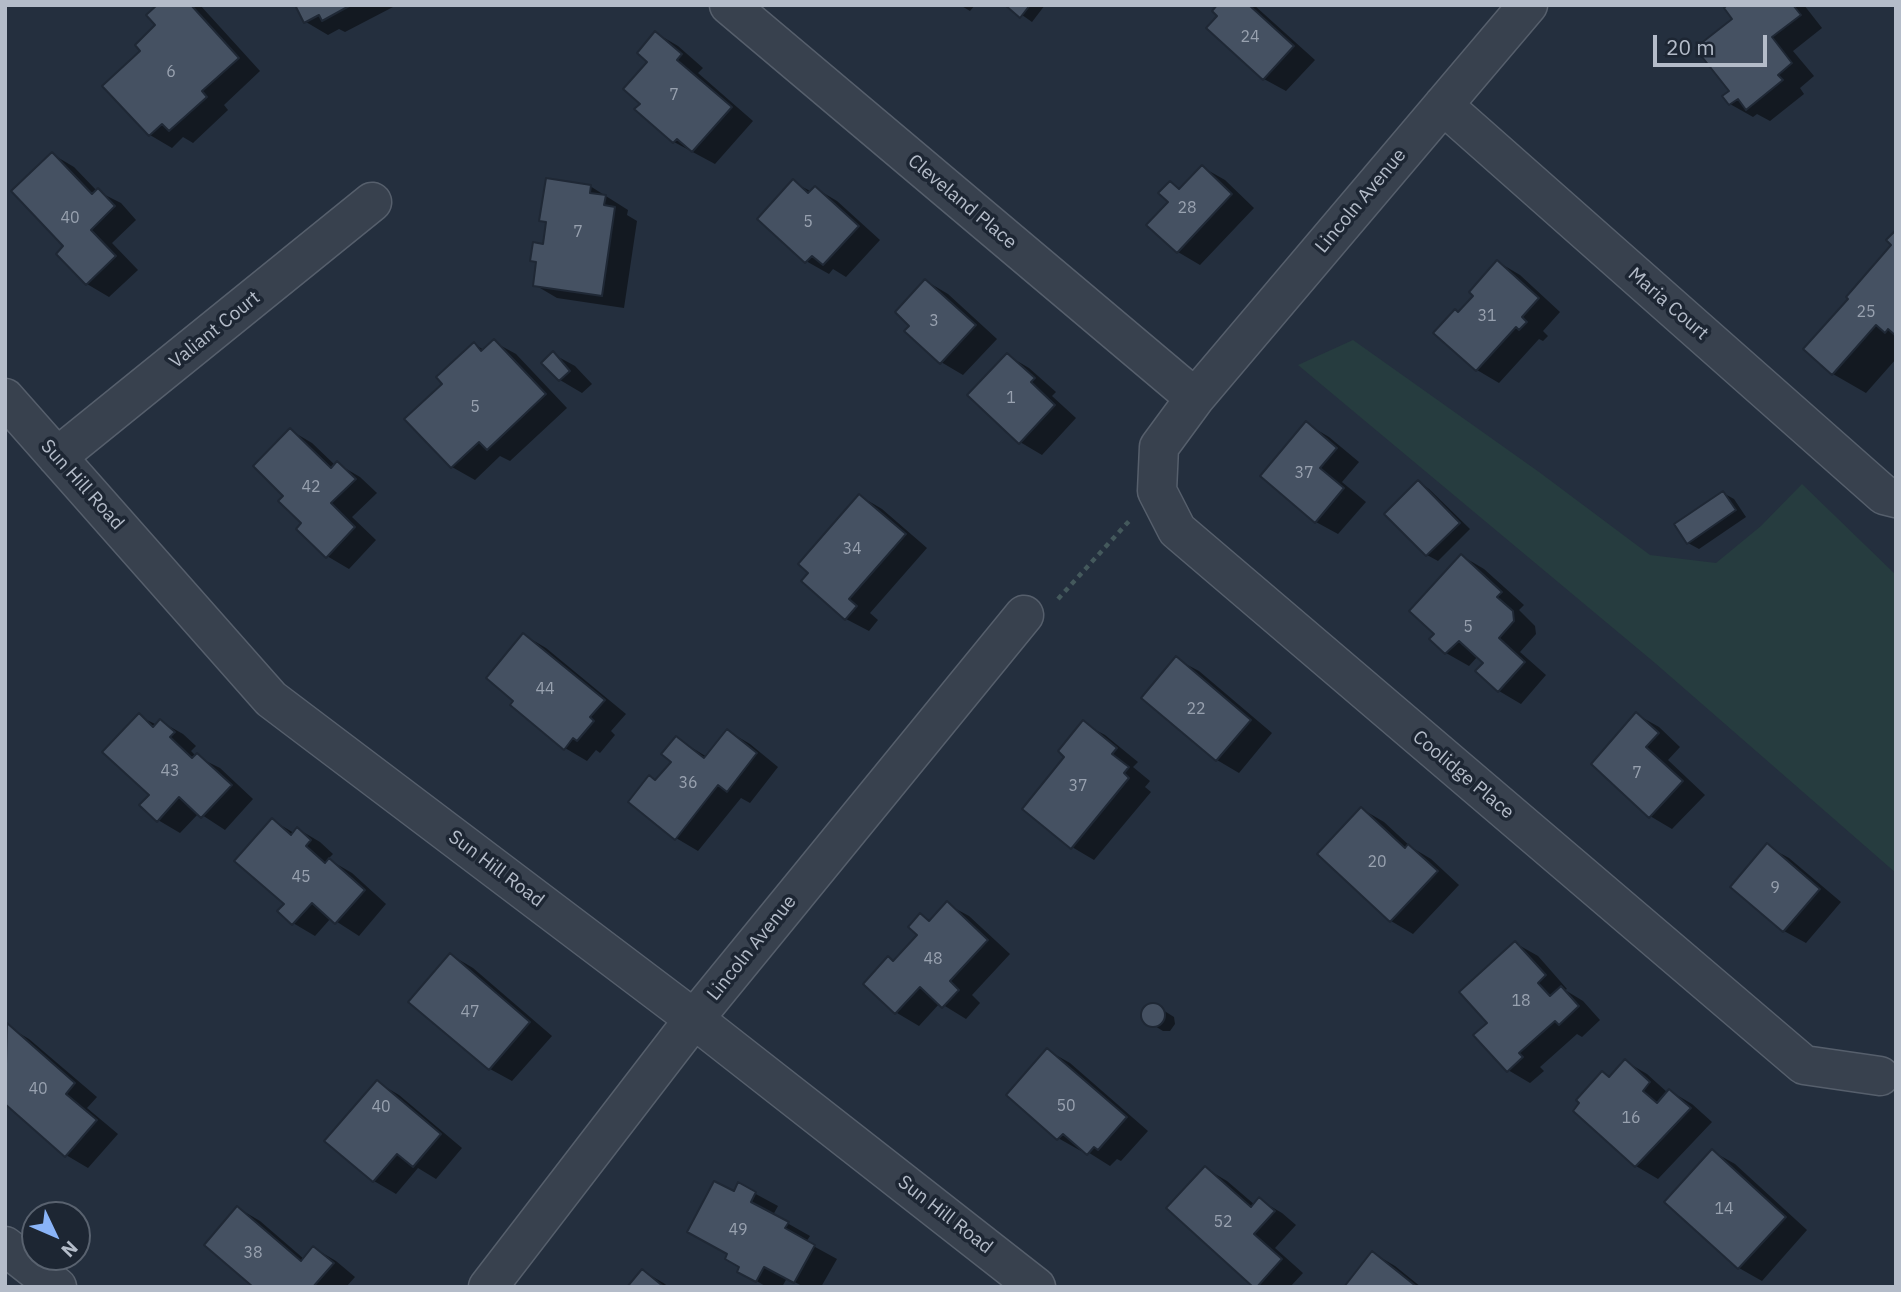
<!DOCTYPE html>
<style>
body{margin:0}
#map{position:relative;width:1901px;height:1292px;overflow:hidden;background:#242f3e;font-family:"IBM Plex Sans",sans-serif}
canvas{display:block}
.frame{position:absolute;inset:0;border:7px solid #b4bcc9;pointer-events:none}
.north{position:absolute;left:21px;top:1201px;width:70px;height:70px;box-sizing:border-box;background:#1d2633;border:2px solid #59626f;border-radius:50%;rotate:134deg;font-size:19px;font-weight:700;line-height:28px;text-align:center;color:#b4bcc9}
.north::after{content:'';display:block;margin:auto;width:24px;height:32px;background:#8ab4f8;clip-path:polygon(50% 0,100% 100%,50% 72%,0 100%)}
.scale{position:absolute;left:1653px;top:35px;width:114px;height:32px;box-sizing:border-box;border:4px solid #b4bcc9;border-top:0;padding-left:9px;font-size:21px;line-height:24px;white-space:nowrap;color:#b4bcc9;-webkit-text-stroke:5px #1d2633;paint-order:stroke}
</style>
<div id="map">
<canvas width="1901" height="1292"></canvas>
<div class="frame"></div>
<div class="north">N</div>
<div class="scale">20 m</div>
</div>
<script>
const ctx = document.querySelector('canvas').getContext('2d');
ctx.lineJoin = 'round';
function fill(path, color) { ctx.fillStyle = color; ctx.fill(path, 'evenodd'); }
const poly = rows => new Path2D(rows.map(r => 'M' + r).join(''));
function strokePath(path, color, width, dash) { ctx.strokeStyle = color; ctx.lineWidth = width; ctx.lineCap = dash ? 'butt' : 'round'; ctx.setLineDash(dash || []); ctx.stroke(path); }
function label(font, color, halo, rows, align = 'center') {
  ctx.font = font + ' "IBM Plex Sans",sans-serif'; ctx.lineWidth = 7; ctx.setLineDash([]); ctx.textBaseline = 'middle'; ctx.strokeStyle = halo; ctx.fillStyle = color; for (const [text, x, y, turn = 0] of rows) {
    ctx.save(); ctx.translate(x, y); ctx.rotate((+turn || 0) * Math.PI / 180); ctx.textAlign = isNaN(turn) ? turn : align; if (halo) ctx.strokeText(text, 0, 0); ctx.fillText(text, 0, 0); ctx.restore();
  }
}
const green = poly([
 [1353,340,1539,472,1650,555,1716,563,1761,526,1802,484,1896,575,1896,873,1655,663,1298,365]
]);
const shadow = poly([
 [159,5,200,5,260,71,224,105,228,110,193,143,183,137,172,148,150,135,143,51,158,25],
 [297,5,392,5,393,7,345,32,339,29,328,35,306,22],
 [960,5,975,5,970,11],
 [1008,5,1045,5,1032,22],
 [1219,5,1254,5,1315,60,1286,91,1264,79,1220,16],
 [1730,5,1804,5,1822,28,1793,51,1814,76,1800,88,1804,94,1770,121,1757,114,1753,117,1730,104,1724,96,1731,91,1734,19],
 [656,33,678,46,703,68,698,73,753,121,715,164,674,142,642,104],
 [52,154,74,167,97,191,121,203,136,220,112,243,138,270,109,297,87,284,66,246],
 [1202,167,1225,180,1254,208,1200,265,1178,252,1170,201,1170,183,1182,190],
 [793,182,812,192,815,188,837,201,880,240,846,277,833,269,829,274,806,261],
 [590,186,628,210,627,215,637,221,624,308,557,298,535,285,538,263,532,260,544,246,547,224,541,220],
 [1896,233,1896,359,1866,393,1833,374,1894,245],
 [1498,262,1520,275,1560,312,1543,331,1548,336,1543,341,1539,339,1499,383,1477,370,1436,332,1459,313,1475,296],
 [926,281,948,294,997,339,963,375,941,362,912,326],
 [494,342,516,354,567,408,510,461,500,456,475,480,452,467,407,419,445,384,474,344,484,350],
 [553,354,575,366,592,384,582,393,560,380],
 [1007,355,1029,368,1056,392,1052,396,1076,418,1042,455,1020,442],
 [1307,424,1329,437,1359,462,1342,482,1366,502,1338,534,1316,522],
 [290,430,312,443,336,466,338,464,360,477,377,493,352,517,376,540,349,569,327,556,286,496],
 [1419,482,1429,489,1470,529,1438,561,1427,555],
 [1723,493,1734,499,1746,517,1699,549,1688,543],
 [860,496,882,509,927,548,870,613,878,620,869,631,846,619,804,581],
 [1462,556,1484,569,1524,605,1519,610,1535,626,1536,634,1520,652,1546,675,1521,704,1499,691,1485,663,1478,656,1469,666,1446,653,1431,639,1436,634],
 [524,635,546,648,626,714,611,731,615,735,600,753,596,750,587,761,565,748],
 [1176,659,1199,671,1272,733,1239,773,1217,760],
 [1636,714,1659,727,1680,747,1668,760,1705,795,1672,829,1650,816],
 [139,716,157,725,160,721,183,734,196,746,191,751,196,756,220,768,253,799,225,830,199,813,180,833,158,820],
 [1083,723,1105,735,1138,762,1133,767,1150,781,1145,787,1151,792,1094,860,1072,847],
 [728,731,750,744,778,767,750,803,741,798,698,851,676,838,657,782,673,761,676,738,707,757],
 [1362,809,1384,822,1411,847,1431,859,1459,885,1413,934,1391,921],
 [272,820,294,833,298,829,320,842,333,854,328,859,352,873,386,904,359,936,331,918,315,936,293,923,286,904],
 [1767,846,1789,858,1841,902,1806,943,1784,931],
 [947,904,969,916,1010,954,972,995,980,1003,966,1019,940,1003,919,1026,897,1013,865,984,889,958,895,962,919,935,920,915,931,921],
 [1515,943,1538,956,1567,989,1565,990,1583,1001,1600,1020,1582,1037,1577,1034,1540,1067,1544,1071,1530,1083,1508,1070,1489,1023],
 [451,955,473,968,552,1036,512,1081,490,1069],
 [1155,1005,1174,1017,1175,1024,1170,1031,1163,1031,1145,1020,1144,1013,1148,1006],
 [7,1026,29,1039,97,1097,87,1108,118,1134,88,1168,66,1155,5,1102],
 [1047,1050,1070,1063,1148,1131,1121,1161,1117,1159,1110,1166,1083,1149,1081,1151,1058,1138],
 [1625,1061,1647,1074,1668,1093,1670,1091,1692,1104,1712,1122,1658,1179,1636,1166,1603,1073,1611,1077],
 [377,1082,399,1095,462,1148,436,1179,418,1168,396,1194,374,1181],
 [1712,1151,1735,1164,1807,1230,1762,1281,1739,1268,1666,1202],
 [1205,1168,1227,1181,1255,1205,1260,1200,1282,1213,1296,1225,1275,1248,1303,1273,1290,1287,1255,1287],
 [739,1185,778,1206,773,1215,810,1236,806,1242,837,1259,821,1287,804,1287,787,1278,782,1287,767,1287,739,1271,741,1267,734,1194],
 [238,1208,260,1221,304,1259,314,1248,336,1261,355,1277,346,1287,256,1287],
 [1373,1253,1395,1266,1421,1287,1346,1287],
 [643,1271,665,1284,668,1287,629,1287]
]);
const building = poly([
 [157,5,191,5,239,58,202,91,207,97,169,131,162,124,149,136,102,86,140,51,135,45,155,25,146,15,157,5],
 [295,5,351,5,322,21,319,15,304,23,295,5],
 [1005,5,1030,5,1020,18,1005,5],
 [1217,5,1249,5,1294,46,1263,80,1206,28,1217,16,1212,11,1217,5],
 [1727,5,1793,5,1801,15,1772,37,1792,63,1778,75,1783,80,1746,110,1738,99,1729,105,1722,96,1729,91,1695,48,1732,19,1724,8,1727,5],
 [655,31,682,54,677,60,732,107,692,152,677,139,673,143,634,109,640,104,623,89,647,62,637,53,655,31],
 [52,152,92,194,98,188,115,206,91,230,116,256,86,285,56,254,63,246,11,191,52,152],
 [1202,165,1232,194,1177,253,1146,225,1168,202,1158,193,1170,181,1179,189,1202,165],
 [546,178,591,185,590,193,606,195,604,205,615,207,602,296,533,286,536,262,530,261,533,242,543,244,546,222,539,221,546,178],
 [793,179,808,193,815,186,859,226,823,265,812,256,805,263,757,219,793,179],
 [1896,230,1896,336,1888,329,1885,333,1876,325,1832,375,1803,349,1848,299,1846,297,1891,245,1886,240,1896,230],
 [1497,260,1539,298,1522,317,1527,322,1519,330,1516,327,1476,371,1433,333,1455,309,1458,312,1473,296,1469,292,1497,260],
 [925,279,976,325,940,364,904,331,909,326,895,312,925,279],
 [494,339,546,394,487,450,479,442,451,468,404,419,442,384,436,377,474,342,481,351,494,339],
 [553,351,570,371,559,381,541,363,553,351],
 [1007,353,1035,378,1031,382,1055,405,1019,444,967,395,1007,353],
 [1306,421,1337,448,1320,468,1344,488,1315,523,1260,476,1306,421],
 [290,428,331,468,337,461,356,479,331,503,355,527,326,558,296,529,301,523,278,501,283,496,253,466,290,428],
 [1418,480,1460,523,1426,556,1384,514,1418,480],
 [1723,491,1736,510,1687,544,1674,524,1723,491],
 [859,494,906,534,849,599,857,606,845,620,801,581,808,573,798,564,859,494],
 [1461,554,1502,592,1497,597,1513,611,1514,621,1499,638,1525,662,1498,692,1475,671,1483,663,1459,641,1445,654,1429,639,1434,634,1409,611,1461,554],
 [523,633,605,700,590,717,594,721,577,741,573,738,564,750,510,705,513,701,486,678,523,633],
 [1176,656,1251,720,1216,761,1141,698,1176,656],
 [1636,712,1659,733,1646,747,1683,781,1649,818,1591,764,1636,712],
 [139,713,153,727,160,719,175,732,170,737,192,758,197,753,232,785,201,818,179,797,157,822,139,805,149,795,102,752,139,713],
 [1083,720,1117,748,1112,754,1129,767,1124,773,1129,778,1071,849,1022,809,1064,757,1058,751,1083,720],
 [727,729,757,753,727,792,718,785,675,840,628,802,649,775,655,780,671,762,661,754,676,736,704,758,727,729],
 [1361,807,1405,848,1408,844,1438,871,1390,922,1317,854,1361,807],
 [272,818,291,835,297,827,311,840,306,846,325,863,329,858,365,890,335,924,312,903,292,925,277,911,284,904,234,861,272,818],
 [1767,843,1820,889,1783,932,1730,887,1767,843],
 [947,901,988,940,950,981,959,990,942,1008,920,987,895,1014,863,984,888,956,893,961,917,935,908,927,920,913,929,921,947,901],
 [1515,941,1546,975,1538,983,1550,996,1561,986,1579,1006,1559,1025,1555,1021,1519,1053,1523,1057,1507,1072,1473,1035,1487,1023,1459,992,1515,941],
 [450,953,530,1022,489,1070,408,1002,450,953],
 '1141 1015a12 12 0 1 1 24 0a12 12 0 1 1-24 0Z',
 [7,1023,75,1083,66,1094,97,1120,65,1157,5,1104,7,1023],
 [1047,1048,1127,1117,1098,1150,1094,1147,1087,1155,1063,1134,1057,1140,1006,1095,1047,1048],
 [1625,1059,1650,1082,1643,1091,1657,1103,1669,1089,1691,1108,1635,1167,1573,1111,1579,1103,1576,1100,1602,1071,1609,1077,1625,1059],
 [377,1080,441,1134,413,1167,397,1154,373,1182,324,1141,377,1080],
 [1712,1149,1786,1217,1738,1269,1664,1202,1712,1149],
 [1205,1166,1251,1207,1259,1197,1275,1211,1254,1234,1282,1259,1257,1287,1253,1287,1166,1208,1205,1166],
 [714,1181,734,1191,738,1182,756,1192,751,1202,789,1222,785,1228,815,1245,794,1283,764,1267,756,1282,737,1272,739,1267,725,1259,727,1254,687,1232,714,1181],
 [237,1206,301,1261,313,1246,334,1263,313,1287,253,1287,204,1245,237,1206],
 [1372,1251,1417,1287,1344,1287,1372,1251],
 [642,1269,664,1287,627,1287,642,1269]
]);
const path = poly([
 [1058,599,1130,520]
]);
const minor = poly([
 [729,5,1195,398],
 [1528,5,1195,398,1159,447,1157,491,1177,530,1804,1065,1880,1076],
 [1443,105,1884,495,1896,498],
 [5,398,271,699,694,1019,1036,1287],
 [57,457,372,202],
 [5,1246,57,1287],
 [488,1287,694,1019,1024,615]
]);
const numberNames = [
 ["24",1250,37],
 ["6",171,72],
 ["7",674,95],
 ["28",1187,208],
 ["40",70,218],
 ["5",808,222],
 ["7",578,232],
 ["25",1866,312],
 ["31",1487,316],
 ["3",934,321],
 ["1",1011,398],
 ["5",475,407],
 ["37",1304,473],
 ["42",311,487],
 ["34",852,549],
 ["5",1468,627],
 ["44",545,689],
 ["22",1196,709],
 ["43",170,771],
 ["7",1637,773],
 ["36",688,783],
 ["37",1078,786],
 ["20",1377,862],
 ["45",301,877],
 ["9",1775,888],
 ["48",933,959],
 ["18",1521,1001],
 ["47",470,1012],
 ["40",38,1089],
 ["50",1066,1106],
 ["40",381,1107],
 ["16",1631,1118],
 ["14",1724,1209],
 ["52",1223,1222],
 ["49",738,1230],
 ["38",253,1253]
];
const streetNames = [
 ["Lincoln Avenue",1361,201,-50],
 ["Cleveland Place",962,202,40],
 ["Maria Court",1668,304,41],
 ["Valiant Court",215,330,-39],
 ["Sun Hill Road",82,485,48],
 ["Coolidge Place",1463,775,40],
 ["Sun Hill Road",496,869,37],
 ["Lincoln Avenue",752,948,-51],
 ["Sun Hill Road",945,1215,38]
];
fill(green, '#263c3f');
fill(shadow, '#0007');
fill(building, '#455162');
strokePath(building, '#1f2835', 2);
strokePath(minor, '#565f6c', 41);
strokePath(path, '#44595c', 4.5, [5, 5]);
strokePath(minor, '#38414e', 38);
label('16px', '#98a1af', null, numberNames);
label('19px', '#b4bcc9', '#1d2633', streetNames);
</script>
